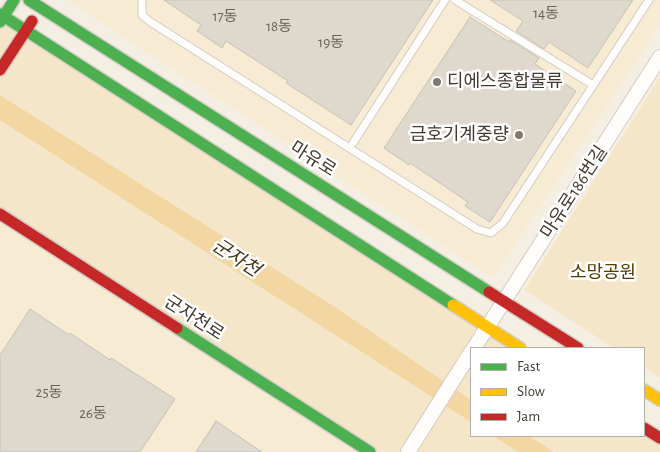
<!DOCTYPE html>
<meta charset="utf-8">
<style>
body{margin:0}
#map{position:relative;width:660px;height:452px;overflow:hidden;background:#f5efe3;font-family:"Alegreya Sans",sans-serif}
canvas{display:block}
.legend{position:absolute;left:470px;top:347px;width:175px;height:90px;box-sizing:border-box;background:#fff;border:1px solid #b3b0ac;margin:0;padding:6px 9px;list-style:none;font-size:15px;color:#403a2f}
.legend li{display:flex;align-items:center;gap:10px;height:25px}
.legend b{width:25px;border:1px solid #b3b0ac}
</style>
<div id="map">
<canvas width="660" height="452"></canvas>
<ul class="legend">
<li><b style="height:6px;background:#4caf50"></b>Fast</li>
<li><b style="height:6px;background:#ffc107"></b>Slow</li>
<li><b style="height:6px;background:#c62828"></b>Jam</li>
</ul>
</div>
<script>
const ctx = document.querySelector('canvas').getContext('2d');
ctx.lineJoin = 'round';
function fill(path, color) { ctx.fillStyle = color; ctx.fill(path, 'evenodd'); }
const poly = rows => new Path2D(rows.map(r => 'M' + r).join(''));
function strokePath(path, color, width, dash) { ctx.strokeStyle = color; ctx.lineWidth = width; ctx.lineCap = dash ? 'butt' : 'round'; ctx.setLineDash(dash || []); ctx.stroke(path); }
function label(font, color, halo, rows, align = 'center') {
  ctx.font = font + ' "Alegreya Sans","Noto Sans KR",sans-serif'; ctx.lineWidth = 5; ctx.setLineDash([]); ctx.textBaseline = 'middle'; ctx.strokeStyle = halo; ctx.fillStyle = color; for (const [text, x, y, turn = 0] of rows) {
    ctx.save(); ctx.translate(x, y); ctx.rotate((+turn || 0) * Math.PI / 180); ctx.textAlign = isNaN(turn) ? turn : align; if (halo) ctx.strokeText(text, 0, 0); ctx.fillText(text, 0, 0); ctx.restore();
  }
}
const built = poly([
 [67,0,660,0,660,25,493,278],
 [0,220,362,452,0,452]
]);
const green = poly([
 [0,12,522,348,471,348,471,436,644,436,660,437,660,452,370,452,0,214],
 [660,77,660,378,644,367,644,348,614,348,524,290]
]);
const water = poly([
 [0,95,338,309,471,400,471,422,0,120],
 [493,436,529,436,554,452,518,452]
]);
const building = poly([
 [164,0,433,0,351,125,286,83,288,81,226,41,222,48,197,31,201,25,164,0],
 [490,0,633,0,588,68,549,42,544,49,516,31,523,21,490,0],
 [470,17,509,42,510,40,539,58,535,64,576,91,490,222,465,206,468,202,410,163,409,165,384,148,470,17],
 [30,309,69,335,70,333,110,360,111,358,175,399,140,452,0,452,0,355,30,309],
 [216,421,262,452,196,452,216,421]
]);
const lane = poly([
 [142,0,142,15,149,21,477,229,491,233,503,223,649,0],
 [455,0,593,85],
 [353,143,445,0]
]);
const street = poly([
 [474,348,660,57],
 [408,452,471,352]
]);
const fast = poly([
 [29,0,489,292],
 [0,14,453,305],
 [0,22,14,0],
 [177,328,370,452]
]);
const slow = poly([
 [453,305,520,348],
 [644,390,660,400]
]);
const jam = poly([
 [0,70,32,21],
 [0,214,177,328],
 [489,292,578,348],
 [644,428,660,438]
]);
const markers = [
 [437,82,5,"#7f796e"],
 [519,135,5,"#7f796e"]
];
const numberNames = [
 ["14동",546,13],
 ["17동",225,16],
 ["18동",279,26],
 ["19동",331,42],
 ["25동",49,392],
 ["26동",93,413]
];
const poiNames = [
 ["디에스종합물류",447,82],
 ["금호기계중량",509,135,"right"]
];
const streetNames = [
 ["마유로",313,159,32],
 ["마유로186번길",574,192,-57],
 ["군자천로",194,318,33]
];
const parkNames = [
 ["소망공원",603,273]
];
const waterNames = [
 ["군자천",236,258,33]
];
fill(built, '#f8ebd3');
fill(green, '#f6e6c9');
fill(water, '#f3d7a2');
fill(building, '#ded8cd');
strokePath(building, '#c7c2b8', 1);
strokePath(lane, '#d2cdc2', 9);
strokePath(street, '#d2cdc2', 16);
strokePath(fast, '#d2cdc2', 14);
strokePath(slow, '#d2cdc2', 14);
strokePath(jam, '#d2cdc2', 14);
strokePath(lane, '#fefdfb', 7);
strokePath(street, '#fefdfb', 14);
strokePath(fast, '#4caf50', 11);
strokePath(slow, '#ffc107', 11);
strokePath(jam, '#c62828', 11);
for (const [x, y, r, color] of markers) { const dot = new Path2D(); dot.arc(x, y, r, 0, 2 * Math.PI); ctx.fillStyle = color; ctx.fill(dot); strokePath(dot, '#fff', 2); }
label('15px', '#686257', null, numberNames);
label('18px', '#403a2f', '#fff', poiNames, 'left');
label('18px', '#403a2f', '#fff', streetNames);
label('18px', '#523a00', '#fff', parkNames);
label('italic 19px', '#453516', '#fff', waterNames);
</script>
